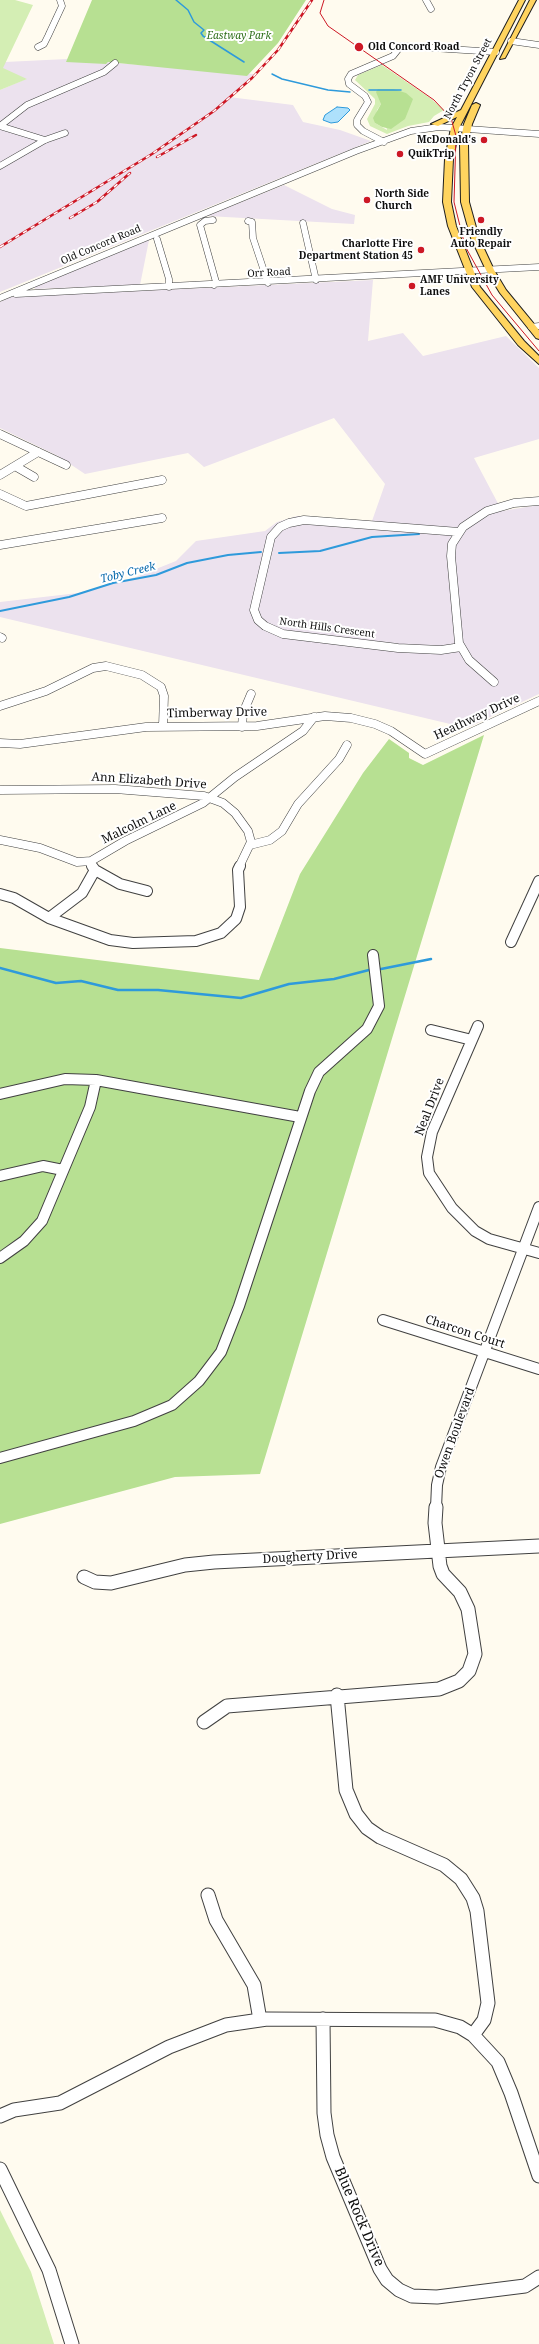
<!DOCTYPE html>
<style>
body{margin:0}
canvas{display:block;background:#fffbef}
</style>
<canvas width="539" height="2344"></canvas>
<script>
const ctx = document.querySelector('canvas').getContext('2d');
ctx.lineJoin = 'round';
function fill(path, color) { ctx.fillStyle = color; ctx.fill(path, 'evenodd'); }
const poly = rows => new Path2D(rows.map(r => 'M' + r).join(''));
function strokePath(path, color, width, dash) { ctx.strokeStyle = color; ctx.lineWidth = width; ctx.lineCap = dash ? 'butt' : 'round'; ctx.setLineDash(dash || []); ctx.stroke(path); }
function label(font, color, halo, rows, align = 'center') {
  ctx.font = font + ' "Noto Serif",serif'; ctx.lineWidth = 4; ctx.setLineDash([]); ctx.textBaseline = 'middle'; ctx.strokeStyle = halo; ctx.fillStyle = color; for (const [text, x, y, turn = 0] of rows) {
    ctx.save(); ctx.translate(x, y); ctx.rotate((+turn || 0) * Math.PI / 180); ctx.textAlign = isNaN(turn) ? turn : align; if (halo) ctx.strokeText(text, 0, 0); ctx.fillText(text, 0, 0); ctx.restore();
  }
}
const industrial = poly([
 [67,59,254,74,229,97,293,105,303,122,340,130,371,141,0,292,0,90,26,79,2,69,5,62],
 [284,185,332,209,355,215,354,224,207,216],
 [149,240,140,285,35,289,35,287],
 [373,280,368,341,403,333,423,356,506,336,539,368,539,439,474,458,502,511,539,505,539,694,467,728,0,617,0,602,78,593,136,577,176,561,196,541,265,531,277,522,297,516,372,521,385,484,334,418,204,467,188,453,85,474,58,456,0,428,0,302,11,297]
]);
const green = poly([
 [0,0,15,0,33,5,3,68,27,79,0,90],
 [382,65,430,98,444,110,434,116,429,122,408,126,387,134,370,126,367,119,375,104,375,99,355,80,358,75],
 [380,99,387,130,375,123,377,110,381,104],
 [0,2210,31,2272,54,2344,0,2344]
]);
const forest = poly([
 [92,0,306,0,278,43,247,76,108,62,106,64,66,62],
 [378,89,393,89,406,93,413,99,405,119,391,129,382,127,375,123,373,118,381,104,376,92],
 [484,735,260,1474,175,1477,0,1524,0,948,259,980,300,874,363,773,389,739,409,753,409,758,423,765]
]);
const water = poly([
 [337,107,348,108,350,110,338,122,331,123,323,120,325,115,337,107]
]);
const streamFar2 = poly([
 [176,0,188,10,194,22,204,30,201,33,203,36,244,62],
 [272,74,282,79,328,90,350,92],
 [369,90,401,90]
]);
const streamFar1 = poly([
 [279,553,320,551,372,537,419,534],
 [0,611,69,597,113,583,156,575,187,563,228,555,261,552]
]);
const stream = poly([
 [0,968,56,983,81,981,118,990,158,990,241,998,289,984,334,979,369,970],
 [381,969,431,959]
]);
const minorFar3 = poly([
 [426,0,431,9],
 [511,41,539,45],
 [38,47,44,44,48,36,62,6,60,0],
 [0,126,27,105,104,72,115,63],
 [0,126,45,140],
 [384,142,363,131,357,125,357,120,368,102,365,96,349,84,348,79,351,74,393,56,401,46,496,52],
 [0,166,45,140,65,133],
 [213,220,205,221,200,225,216,282,214,285],
 [248,221,252,222,253,238,268,283],
 [303,223,316,280],
 [157,239,169,279,169,287],
 [16,294,539,267],
 [0,298,356,151,411,131,439,127,539,134],
 [531,327,539,326]
]);
const minorFar2 = poly([
 [0,434,66,465],
 [15,466,34,477],
 [0,475,38,452],
 [0,494,26,506,162,480],
 [459,532,304,520,289,523,280,527,271,537,254,610,258,620,265,626,283,634,398,648,441,650,461,647],
 [0,545,162,518],
 [0,637,2,638],
 [494,682,469,660,459,643,451,556,452,544,463,527,487,511,514,503,539,501],
 [0,706,46,691,93,668,106,666,142,675,161,687,164,696,163,726],
 [242,727,243,713,251,694],
 [0,743,20,744,146,727,257,726,325,716,351,718,375,724,391,731,425,754,539,701],
 [0,790,115,789,204,796,223,803,235,813,248,831,251,842,239,867],
 [0,840,40,848,77,862,91,861,125,841,203,803,235,777,303,731,314,717],
 [250,845,270,840,282,831,298,804,339,759,347,745],
 [91,865,93,867]
]);
const minorFar1 = poly([
 [92,866,95,870,120,884,147,891],
 [0,894,14,898,49,918,110,940,133,943,196,941,221,933,236,919,240,907,238,870,240,866],
 [49,918,82,893,95,870],
 [511,942,539,881],
 [478,1026,432,1132,427,1157,429,1173,452,1208,475,1231,489,1239,539,1253],
 [431,1030,472,1040],
 [0,1094,65,1079,96,1080,300,1117],
 [0,1176,43,1166,63,1170],
 [0,1258,24,1241,42,1221,90,1107,96,1080],
 [383,1320,539,1369],
 [0,1458,134,1421,172,1405,199,1381,221,1352,239,1306,310,1091,319,1072,367,1029,379,1006,373,955],
 [436,1508,437,1485,441,1467,539,1207]
]);
const minor = poly([
 [84,1577,95,1582,111,1583,185,1565,214,1562,539,1546],
 [337,1695,346,1790,356,1814,367,1828,380,1837,444,1865,461,1879,473,1898,477,1911,488,2003,484,2020,473,2035],
 [204,1722,227,1706,439,1689,459,1681,469,1671,475,1654,468,1609,460,1592,443,1574,440,1566,435,1523,436,1507],
 [208,1895,216,1920,254,1985,260,2020],
 [323,2019,324,2113,327,2135,333,2157,380,2269,387,2280,399,2290,412,2296,437,2297,525,2286,539,2277],
 [0,2116,14,2110,60,2103,169,2047,226,2025,267,2019,435,2020,460,2027,473,2035,498,2062,511,2093,539,2176],
 [0,2169,49,2270,72,2344]
]);
const major = poly([
 [519,0,525,0,459,128,453,159,451,202,456,226,480,287,524,341,539,356,539,364,518,345,472,287,448,226,443,202,445,159,451,128,457,117,438,126,431,124,461,110,519,0],
 [530,0,536,0,505,58,500,59,530,0],
 [476,103,480,105,472,124,468,144,469,202,479,238,494,270,506,290,539,330,539,339,536,338,500,293,486,270,471,238,461,202,460,144,464,124,472,105,476,103]
]);
const tram = poly([
 [324,0,320,13,328,26,434,100,451,118,456,136,454,202,465,246,492,295,539,351]
]);
const rail = poly([
 [157,157,196,135],
 [70,218,97,202,130,173],
 [0,247,152,154,214,111,252,78,278,50,312,0]
]);
const markers = [
 [359,47,5,"#cd1825"],
 [484,140,4,"#cd1825"],
 [400,154,4,"#cd1825"],
 [367,200,4,"#cd1825"],
 [481,220,4,"#cd1825"],
 [421,250,4,"#cd1825"],
 [412,286,4,"#cd1825"]
];
const farParknames = [
 ["Eastway Park",239,36]
];
const farPoinames = [
 ["Old Concord Road",368,47],
 ["McDonald's",476,140,"right"],
 ["QuikTrip",408,154],
 ["North Side",375,194],
 ["Church",375,206],
 ["Friendly",481,232,"center"],
 ["Auto Repair",481,244,"center"],
 ["Charlotte Fire",413,244,"right"],
 ["Department Station 45",413,256,"right"],
 ["AMF University",420,280],
 ["Lanes",420,292]
];
const farStreetnames = [
 ["North Tryon Street",468,79,-62],
 ["Old Concord Road",101,245,-23],
 ["Orr Road",269,273,-3],
 ["North Hills Crescent",327,628,8]
];
const farWaternames = [
 ["Toby Creek",128,573,-14]
];
const streetNames = [
 ["Timberway Drive",217,713,-1],
 ["Heathway Drive",477,717,-25],
 ["Ann Elizabeth Drive",149,781,4],
 ["Malcolm Lane",139,823,-26],
 ["Neal Drive",430,1107,-69],
 ["Charcon Court",465,1332,18],
 ["Owen Boulevard",455,1433,-70],
 ["Dougherty Drive",310,1557,-3]
];
const nearStreetnames = [
 ["Blue Rock Drive",359,2217,67]
];
fill(industrial, '#ece2ee');
fill(green, '#d4eeb4');
fill(forest, '#b7e092');
fill(water, '#aee1fc');
strokePath(water, '#2e9adb', 1);
strokePath(streamFar2, '#2e9adb', 1.5);
strokePath(streamFar1, '#2e9adb', 2);
strokePath(stream, '#2e9adb', 2.5);
strokePath(minorFar3, '#414141', 7);
strokePath(minorFar2, '#414141', 9);
strokePath(minorFar1, '#414141', 12);
strokePath(minor, '#414141', 15);
strokePath(major, '#1f1f1f', 2);
strokePath(minorFar3, '#fff', 6);
strokePath(minorFar2, '#fff', 8);
strokePath(minorFar1, '#fff', 10);
strokePath(minor, '#fff', 13);
fill(major, '#ffd45f');
strokePath(tram, '#cd1825', 1);
strokePath(rail, '#cd1825', 2.5);
strokePath(rail, '#fff', 1.5, [4.5]);
for (const [x, y, r, color] of markers) { const dot = new Path2D(); dot.arc(x, y, r, 0, 2 * Math.PI); ctx.fillStyle = color; ctx.fill(dot); strokePath(dot, '#fff', 1.5); }
label('italic 10px', '#2c6d17', '#fff', farParknames);
label('bold 10px', '#0e0e0e', '#fff', farPoinames, 'left');
label('10px', '#0e0e0e', '#fff', farStreetnames);
label('italic 11px', '#0a6bad', '#fff', farWaternames);
label('12px', '#0e0e0e', '#fff', streetNames);
label('14px', '#0e0e0e', '#fff', nearStreetnames);
</script>
